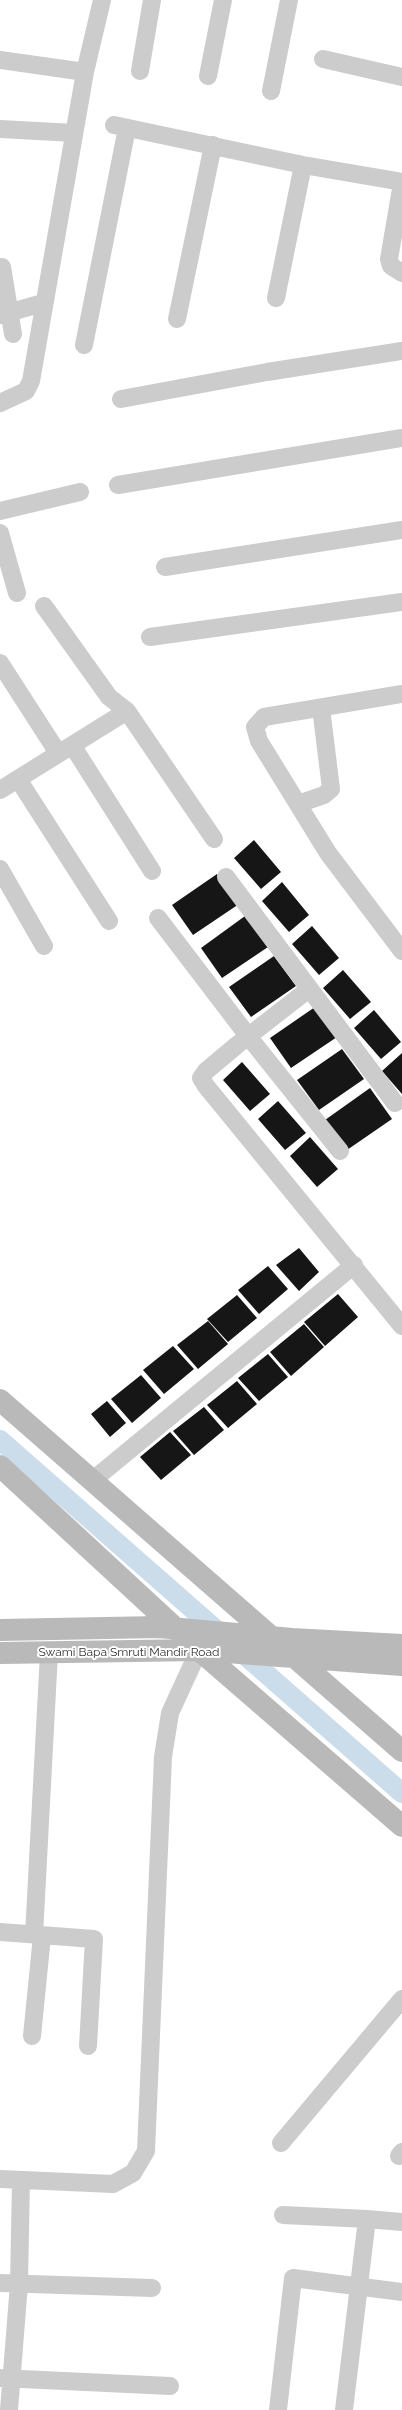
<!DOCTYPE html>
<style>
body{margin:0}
canvas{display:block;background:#fff}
</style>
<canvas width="402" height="2410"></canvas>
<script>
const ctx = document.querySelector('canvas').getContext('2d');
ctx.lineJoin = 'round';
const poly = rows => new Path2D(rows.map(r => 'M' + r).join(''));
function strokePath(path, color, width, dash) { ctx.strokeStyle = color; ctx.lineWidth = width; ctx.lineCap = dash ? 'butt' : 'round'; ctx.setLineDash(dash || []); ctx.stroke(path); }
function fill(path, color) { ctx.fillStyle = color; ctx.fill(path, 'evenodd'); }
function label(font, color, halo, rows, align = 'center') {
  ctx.font = font + ' Raleway,sans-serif'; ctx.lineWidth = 4; ctx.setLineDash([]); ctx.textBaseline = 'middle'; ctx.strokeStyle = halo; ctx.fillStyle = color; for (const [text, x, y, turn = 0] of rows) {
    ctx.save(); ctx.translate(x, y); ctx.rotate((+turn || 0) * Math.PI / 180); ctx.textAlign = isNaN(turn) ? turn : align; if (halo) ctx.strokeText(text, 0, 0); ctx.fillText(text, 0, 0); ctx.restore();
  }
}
const canal = poly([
 [0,1440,402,1793]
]);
const building = poly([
 [254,840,281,872,261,889,234,858],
 [217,874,239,904,193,935,172,905],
 [282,882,309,915,289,932,262,901],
 [245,916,268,947,222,978,201,948],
 [312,926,339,958,319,975,292,944],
 [274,956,296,986,251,1017,229,987],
 [343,970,371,1002,350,1019,323,988],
 [315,1007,337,1037,291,1068,270,1038],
 [374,1010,401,1042,381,1059,354,1028],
 [342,1049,364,1079,319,1110,297,1080],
 [402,1053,402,1094,382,1071],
 [242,1062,270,1094,250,1111,223,1080],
 [370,1088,392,1119,347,1150,325,1120],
 [278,1101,306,1133,285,1150,258,1119],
 [310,1137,338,1169,317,1187,290,1156],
 [299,1248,319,1272,299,1291,276,1265],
 [268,1266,288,1289,259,1314,238,1290],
 [338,1294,358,1317,325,1346,304,1322],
 [237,1295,257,1318,228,1342,207,1319],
 [208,1321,228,1344,198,1369,177,1345],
 [304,1324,324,1347,291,1376,270,1352],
 [173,1346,194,1369,164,1394,143,1370],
 [268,1354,288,1377,259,1401,238,1378],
 [141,1375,161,1398,132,1423,111,1399],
 [237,1381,257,1404,228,1428,207,1405],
 [107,1401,126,1423,110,1437,91,1414],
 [204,1407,224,1430,194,1455,173,1431],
 [170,1432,191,1455,161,1480,140,1457]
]);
const street = poly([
 [323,59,402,77],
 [0,60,85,72],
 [140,71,152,0],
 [208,76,223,0],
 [271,91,289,0],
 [114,125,303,165,402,182],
 [0,129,74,133],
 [402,183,389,259,391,266,402,273],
 [2,267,13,334],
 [276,298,303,165],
 [0,315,43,303],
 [177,319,213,145],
 [84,345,127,128],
 [121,399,267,372,402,351],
 [0,403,26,391,31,381,85,72,102,0],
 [118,485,402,438],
 [0,511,80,492],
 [0,533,17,593],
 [165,567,402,530],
 [44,606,109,697,127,711,214,839],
 [150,637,402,602],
 [0,663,58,753],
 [402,694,264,717,255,727,259,741,328,853,402,951],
 [72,745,152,871],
 [18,779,109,921],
 [0,790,127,711],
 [298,804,324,795,331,789,321,708],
 [0,869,44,946],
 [226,877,395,1103],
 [158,918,248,1036,340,1151],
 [309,989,237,1045,206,1071,201,1078,206,1086,402,1326],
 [93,1480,354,1265],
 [0,1932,94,1939,88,2046],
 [34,1935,49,1653],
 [32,2036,42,1936],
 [281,2143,402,1999],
 [399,2156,402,2152],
 [0,2179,113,2184,133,2173,146,2151,163,1757,170,1713,199,1650],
 [283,2215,367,2219],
 [0,2283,152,2288],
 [0,2378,170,2386],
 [9,2410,19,2284,21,2180],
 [278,2410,293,2278,402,2292],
 [344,2410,367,2219,402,2222]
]);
const secondary = poly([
 [0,1400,402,1751],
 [0,1466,199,1650,402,1826],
 [0,1630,159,1627,292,1639,402,1645],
 [0,1653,199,1650,402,1665]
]);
const streetNames = [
 ["Swami Bapa Smruti Mandir Road",129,1652]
];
strokePath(canal, '#cbdceb', 20);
fill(building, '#161616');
strokePath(street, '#ccc', 18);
strokePath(secondary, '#b9b9b9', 22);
label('12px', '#2f2f2f', '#fff', streetNames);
</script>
